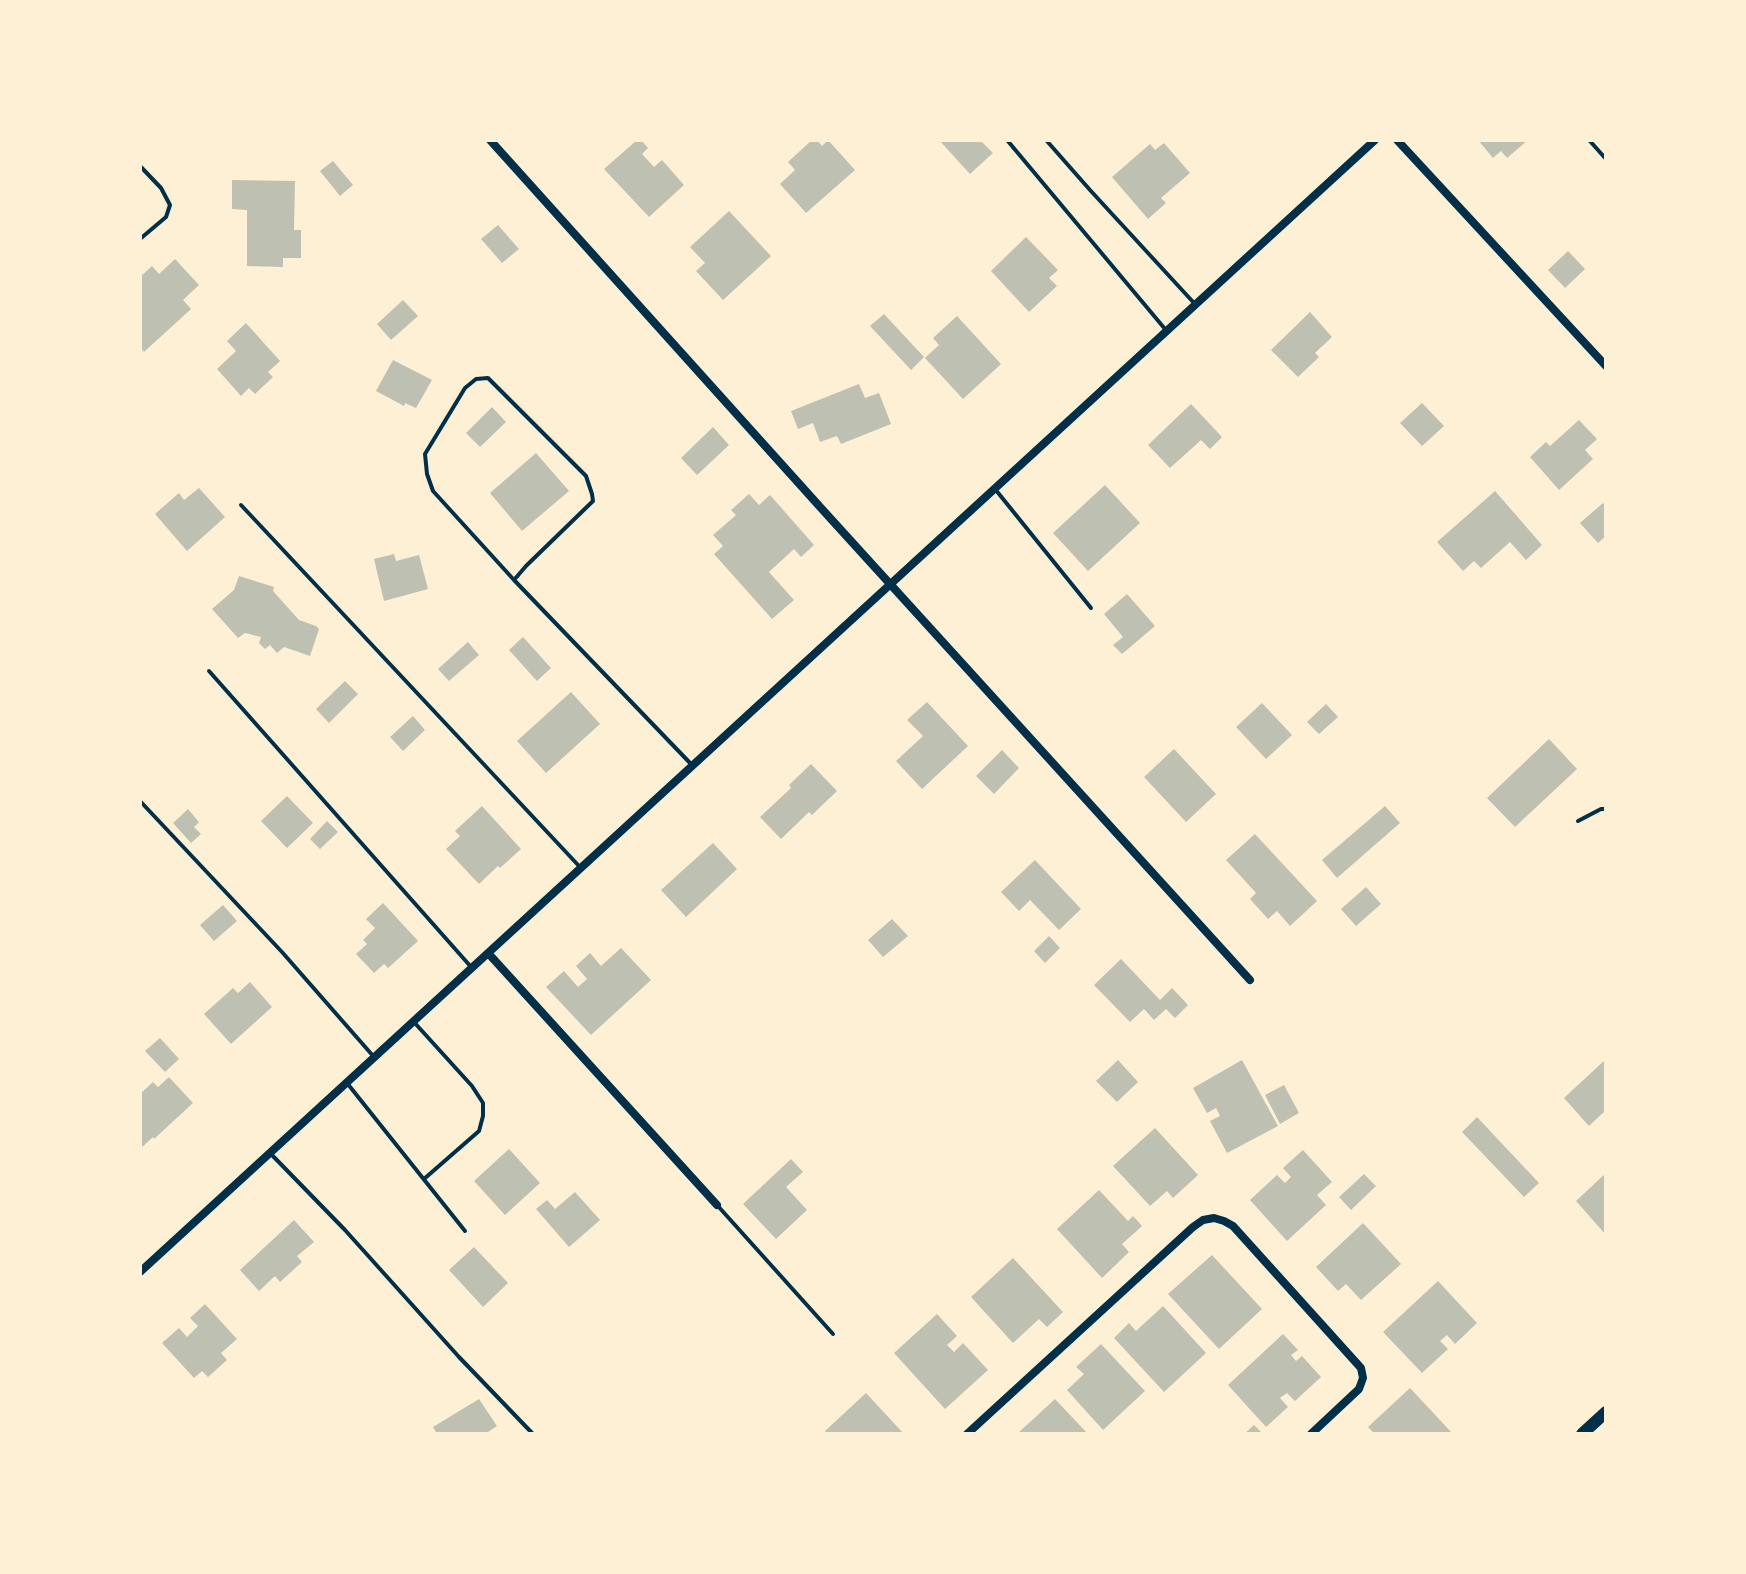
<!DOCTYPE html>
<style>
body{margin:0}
#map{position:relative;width:1746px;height:1574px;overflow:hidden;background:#fdf0d5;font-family:Commissioner,sans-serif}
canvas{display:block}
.frame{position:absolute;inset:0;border:142px solid #fdf0d5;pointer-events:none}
</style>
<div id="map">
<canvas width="1746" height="1574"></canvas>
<div class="frame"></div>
</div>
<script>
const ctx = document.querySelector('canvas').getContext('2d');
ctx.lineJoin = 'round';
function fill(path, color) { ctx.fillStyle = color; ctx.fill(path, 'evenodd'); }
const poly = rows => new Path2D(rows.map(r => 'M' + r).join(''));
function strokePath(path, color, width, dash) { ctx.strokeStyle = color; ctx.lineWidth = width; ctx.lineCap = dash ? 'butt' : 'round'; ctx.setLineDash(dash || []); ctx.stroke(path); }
const building = poly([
 [637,140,641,140,648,148,642,154,654,167,662,160,684,185,649,217,604,169],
 [812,140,817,140,822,146,828,140,855,170,806,213,780,184,795,170,788,162],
 [939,140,980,140,993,153,970,174],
 [1478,140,1528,140,1507,158,1501,151,1493,158],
 [1164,143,1190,173,1161,198,1166,203,1148,219,1112,177,1150,144,1155,150],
 [333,161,353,185,340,196,320,171],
 [232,180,295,181,294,230,301,230,301,258,283,258,283,267,247,266,247,210,232,209],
 [729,211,771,256,723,300,696,271,705,263,690,247],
 [498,225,519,249,502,263,481,239],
 [1026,237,1058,270,1049,278,1057,286,1029,312,991,271],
 [1568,251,1585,269,1565,288,1548,270],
 [175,259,199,285,183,300,191,309,144,352,140,347,140,277,152,266,159,274],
 [403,300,418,316,391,340,377,324],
 [1310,312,1332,337,1315,353,1319,357,1298,377,1271,350],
 [884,314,924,357,911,370,870,326],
 [957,316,1001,364,963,399,925,358,939,345,933,338],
 [246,323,280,361,268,372,273,377,255,394,249,388,241,396,217,369,236,351,227,341],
 [393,360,432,380,416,408,405,403,404,406,376,391],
 [859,384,865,398,879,393,891,424,841,444,837,436,820,442,813,423,798,429,791,411],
 [1422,403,1444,426,1422,446,1400,423],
 [1191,404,1222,437,1210,449,1201,440,1170,468,1148,445],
 [492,407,506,422,480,447,466,433],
 [1579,420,1597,439,1585,450,1593,459,1559,490,1530,457,1546,442,1550,446],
 [713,427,729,445,697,475,681,458],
 [536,453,569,491,522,531,490,493],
 [1105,485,1140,523,1088,571,1053,533],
 [199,488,225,517,187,551,155,514,179,493,184,500],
 [1495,491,1542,545,1526,560,1510,542,1481,568,1474,561,1463,571,1437,542],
 [749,494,759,505,770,495,814,545,801,557,794,549,769,572,794,600,772,619,714,554,723,546,713,535,736,515,731,510],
 [1603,503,1606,506,1606,536,1598,543,1580,523],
 [394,554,396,561,419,555,428,589,384,601,374,559],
 [239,576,274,587,273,591,299,620,316,626,319,629,310,656,284,647,277,653,270,645,265,649,259,643,261,637,245,633,238,638,212,609,234,590],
 [1127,594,1155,626,1122,654,1113,645,1123,637,1104,614],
 [523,637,551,668,537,681,509,650],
 [468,642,479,655,449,681,438,669],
 [345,681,358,694,329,723,316,709],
 [571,692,600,724,546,773,517,741],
 [927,702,968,746,922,789,896,761,923,736,907,720],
 [1262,703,1292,735,1266,759,1236,727],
 [1326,704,1338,717,1319,734,1307,722],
 [413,716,425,730,403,751,390,737],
 [1549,739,1577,769,1515,827,1487,798],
 [1174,749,1216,794,1186,822,1144,777],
 [1002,750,1019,768,994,794,976,776],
 [811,764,837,791,812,815,809,812,781,839,760,817,791,788,789,785],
 [287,796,313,823,287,848,261,821],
 [482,806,521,849,500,868,498,866,479,884,446,849,460,836,455,831],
 [1385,806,1400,823,1337,878,1322,860],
 [188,809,199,822,194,827,201,834,191,843,173,823],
 [327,821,338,832,320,849,310,839],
 [1255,834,1317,901,1290,926,1277,911,1268,919,1250,899,1256,893,1226,860],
 [713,843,737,869,686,917,661,890],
 [1035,860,1081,909,1059,930,1030,900,1019,911,1001,892],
 [1366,887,1381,904,1356,926,1341,909],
 [383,903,418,941,388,968,384,964,374,973,356,954,367,944,363,940,375,928,366,919],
 [223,905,237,921,214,941,200,925],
 [892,919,908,936,883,957,868,940],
 [1049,936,1060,948,1045,963,1034,951],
 [621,948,651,980,591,1035,546,987,564,971,578,987,587,979,576,966,590,953,601,966],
 [1121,959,1160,1000,1172,988,1188,1005,1175,1018,1166,1009,1154,1020,1144,1009,1130,1022,1094,985],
 [250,982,272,1007,231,1044,204,1014,233,988,238,993],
 [160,1038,179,1059,165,1072,145,1051],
 [1606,1059,1606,1110,1589,1126,1564,1098],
 [1118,1060,1138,1082,1117,1102,1096,1081],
 [1242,1060,1278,1126,1227,1153,1210,1121,1220,1116,1216,1108,1207,1113,1193,1088],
 [169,1077,193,1103,154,1139,153,1137,140,1149,140,1094,153,1082,158,1087],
 [1284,1085,1299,1113,1280,1124,1265,1095],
 [1477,1117,1539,1183,1524,1197,1462,1132],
 [1155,1128,1198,1175,1173,1198,1167,1191,1150,1206,1113,1166],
 [509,1149,540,1183,505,1215,474,1181],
 [1303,1150,1332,1182,1317,1195,1326,1205,1287,1241,1250,1200,1277,1175,1285,1183,1291,1177,1283,1168],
 [791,1159,803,1172,786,1187,807,1210,776,1239,743,1204],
 [1606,1173,1606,1235,1576,1201],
 [1364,1174,1376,1186,1351,1210,1339,1197],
 [1099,1190,1128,1221,1133,1216,1142,1226,1122,1244,1129,1252,1102,1278,1057,1229],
 [575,1192,600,1220,569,1247,536,1209,547,1200,555,1209],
 [294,1220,314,1242,297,1256,302,1262,280,1282,275,1276,259,1291,240,1270],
 [1363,1223,1401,1264,1361,1300,1346,1284,1338,1291,1316,1267],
 [474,1247,508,1283,483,1307,449,1270],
 [1212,1255,1262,1309,1219,1349,1168,1294],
 [1013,1258,1063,1312,1047,1327,1039,1319,1013,1343,971,1297],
 [1438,1281,1477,1323,1455,1344,1447,1335,1440,1341,1448,1349,1422,1373,1383,1332],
 [205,1304,237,1339,221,1353,227,1360,208,1377,202,1371,194,1378,162,1343,179,1328,187,1337,198,1326,190,1318],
 [1163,1306,1206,1353,1164,1392,1114,1338,1129,1323,1136,1331],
 [937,1314,957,1336,947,1345,954,1352,963,1343,988,1370,945,1409,894,1353],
 [1283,1334,1298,1350,1291,1355,1296,1361,1302,1356,1321,1377,1295,1401,1287,1393,1280,1398,1288,1407,1266,1427,1228,1385],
 [1101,1344,1145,1391,1103,1430,1067,1390,1084,1374,1076,1367],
 [1410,1388,1453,1434,1375,1434,1368,1427],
 [866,1393,904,1434,828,1434,825,1431],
 [479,1399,497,1426,485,1434,437,1434,433,1427],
 [1055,1399,1088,1434,1017,1434],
 [1254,1425,1263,1434,1244,1434]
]);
const service = poly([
 [1007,140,1165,329],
 [1046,140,1090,190,1194,303],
 [1589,140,1606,159],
 [140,166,161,188,170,205,166,217,140,239],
 [995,489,1091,608],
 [241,505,579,866],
 [514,580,433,491,427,474,425,454,465,388,476,379,488,378,586,476,592,494,593,501,526,566,514,580,691,764],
 [209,671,472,968],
 [140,801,282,952,374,1057],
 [1578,821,1601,809,1606,809],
 [413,1021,472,1086,483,1103,483,1116,479,1131,424,1179],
 [347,1083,465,1231],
 [270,1153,345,1230,459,1357,533,1434],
 [717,1205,833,1334]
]);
const minor = poly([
 [490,140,821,508,1250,980],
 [1397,140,1606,366],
 [488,953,717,1205],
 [140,1272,1375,140],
 [967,1434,1193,1227,1203,1220,1214,1218,1224,1221,1233,1226,1361,1368,1363,1378,1359,1389,1311,1434]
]);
const secondary = poly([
 [1582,1434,1606,1412]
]);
fill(building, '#bec0b2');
strokePath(service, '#003049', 4);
strokePath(minor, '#003049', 8);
strokePath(secondary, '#003049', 12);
</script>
